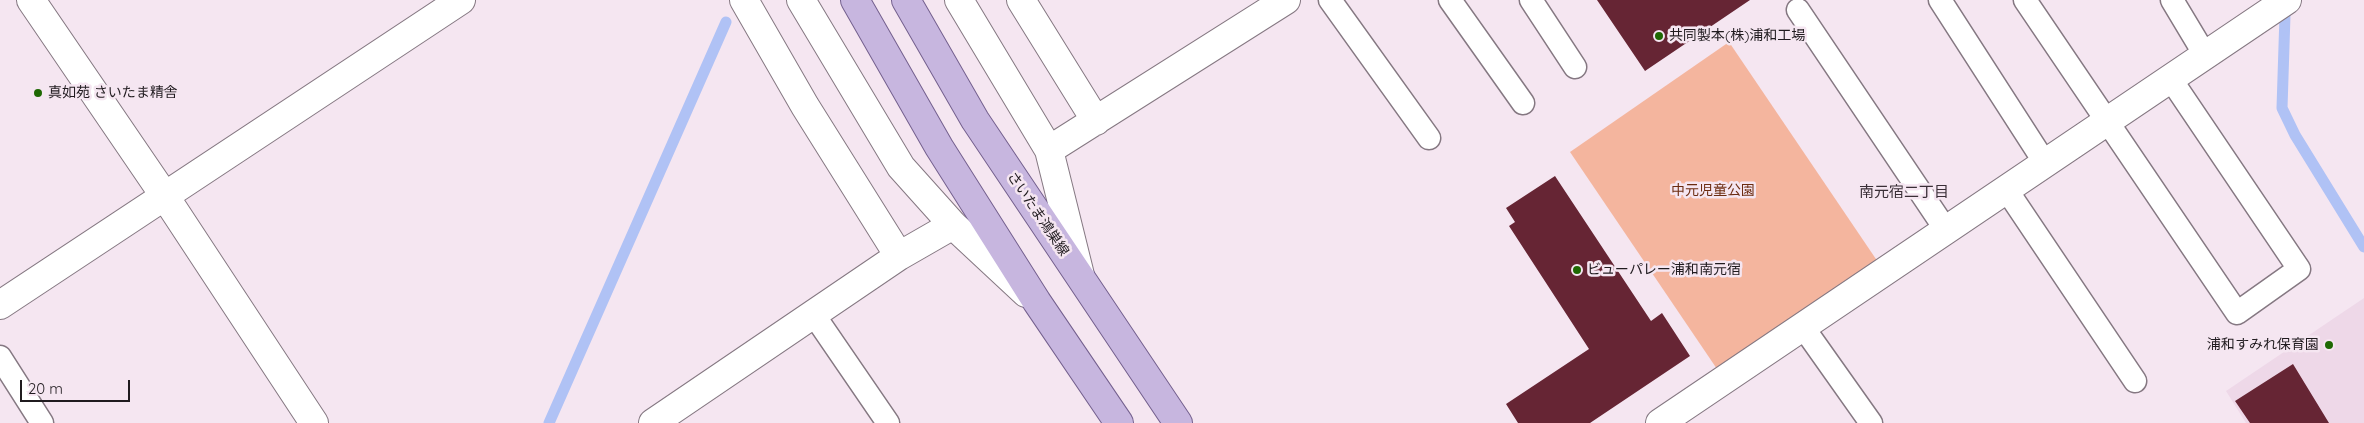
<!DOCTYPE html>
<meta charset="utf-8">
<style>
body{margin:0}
#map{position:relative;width:2364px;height:423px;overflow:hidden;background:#f5e6f1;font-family:Quicksand,sans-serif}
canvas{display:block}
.scale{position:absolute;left:20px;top:380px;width:110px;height:22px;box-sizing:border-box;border:2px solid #201b1f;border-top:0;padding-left:6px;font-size:15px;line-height:18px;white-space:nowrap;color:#201b1f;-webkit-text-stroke:4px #f5e6f1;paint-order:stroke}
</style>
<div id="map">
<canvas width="2364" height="423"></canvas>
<div class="scale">20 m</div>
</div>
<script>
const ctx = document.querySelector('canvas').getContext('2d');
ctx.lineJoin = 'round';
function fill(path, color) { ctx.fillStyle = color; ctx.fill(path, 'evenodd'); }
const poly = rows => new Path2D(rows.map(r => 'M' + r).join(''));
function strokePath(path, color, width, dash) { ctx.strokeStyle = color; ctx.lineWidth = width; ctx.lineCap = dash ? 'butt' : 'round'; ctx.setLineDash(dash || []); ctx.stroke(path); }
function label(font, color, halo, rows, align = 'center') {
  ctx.font = font + ' Quicksand,"Noto Sans JP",sans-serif'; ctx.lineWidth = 5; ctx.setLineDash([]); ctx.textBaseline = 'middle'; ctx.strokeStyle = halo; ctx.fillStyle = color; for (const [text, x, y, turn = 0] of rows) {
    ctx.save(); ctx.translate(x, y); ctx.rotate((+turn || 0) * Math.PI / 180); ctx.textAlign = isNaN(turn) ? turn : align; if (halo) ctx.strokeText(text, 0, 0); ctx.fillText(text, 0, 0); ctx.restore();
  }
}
const built = poly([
 [2364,298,2364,423,2246,423,2226,391]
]);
const green = poly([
 [1729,42,1880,265,1717,369,1570,152]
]);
const stream = poly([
 [2285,15,2282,108,2295,135,2364,247],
 [549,423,726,22]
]);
const building = poly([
 [1597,0,1750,0,1645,71],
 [1555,176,1651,321,1662,313,1690,356,1590,423,1518,423,1506,404,1589,349,1509,226,1515,222,1506,208],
 [2293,364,2329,423,2250,423,2235,401]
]);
const lane = poly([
 [1330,0,1429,138],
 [1450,0,1523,103],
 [1531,0,1575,67],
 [1940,0,2045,163],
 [2025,0,2237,313,2299,269,2170,78],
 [2172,0,2205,55],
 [1798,10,1946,230],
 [2006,189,2135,381],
 [814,315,888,423],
 [1803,327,1871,423],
 [0,357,42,423]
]);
const street = poly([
 [31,0,164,195,314,423],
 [744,0,805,106,899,256],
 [801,0,901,167,953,225,1026,293],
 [959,0,1049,150,1080,275],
 [1021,0,1096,121],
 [1049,150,1286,0],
 [0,305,461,0],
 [653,423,899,256,953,225],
 [1660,423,2287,0]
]);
const primary = poly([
 [855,0,939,147,1037,302,1119,423],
 [906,0,975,120,1178,423]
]);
const markers = [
 [1659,36,5,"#1e6803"],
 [38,93,5,"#1e6803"],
 [1577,270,5,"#1e6803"],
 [2329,345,5,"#1e6803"]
];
const poiNames = [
 ["共同製本(株)浦和工場",1669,36],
 ["真如苑 さいたま精舎",48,93],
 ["ビューパレー浦和南元宿",1587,270],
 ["浦和すみれ保育園",2319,345,"right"]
];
const parkNames = [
 ["中元児童公園",1713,191]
];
const streetNames = [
 ["さいたま鴻巣線",1038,214,56]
];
const neighbourhoodNames = [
 ["南元宿二丁目",1904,192]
];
fill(built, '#eed8e8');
fill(green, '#f4b59e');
strokePath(stream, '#b0c2f5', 11);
fill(building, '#662534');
strokePath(lane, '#857882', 25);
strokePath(street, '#857882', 30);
strokePath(primary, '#74608e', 30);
strokePath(lane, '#fff', 22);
strokePath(street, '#fff', 28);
strokePath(primary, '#c7b6df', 28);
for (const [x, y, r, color] of markers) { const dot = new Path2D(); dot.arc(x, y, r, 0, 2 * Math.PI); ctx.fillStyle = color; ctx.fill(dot); strokePath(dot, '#f5e6f1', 2); }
label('14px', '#201b1f', '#f5e6f1', poiNames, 'left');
label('14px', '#6c2c11', '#f5e6f1', parkNames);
label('14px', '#201b1f', '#f5e6f1', streetNames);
label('15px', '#392e36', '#f5e6f1', neighbourhoodNames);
</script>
